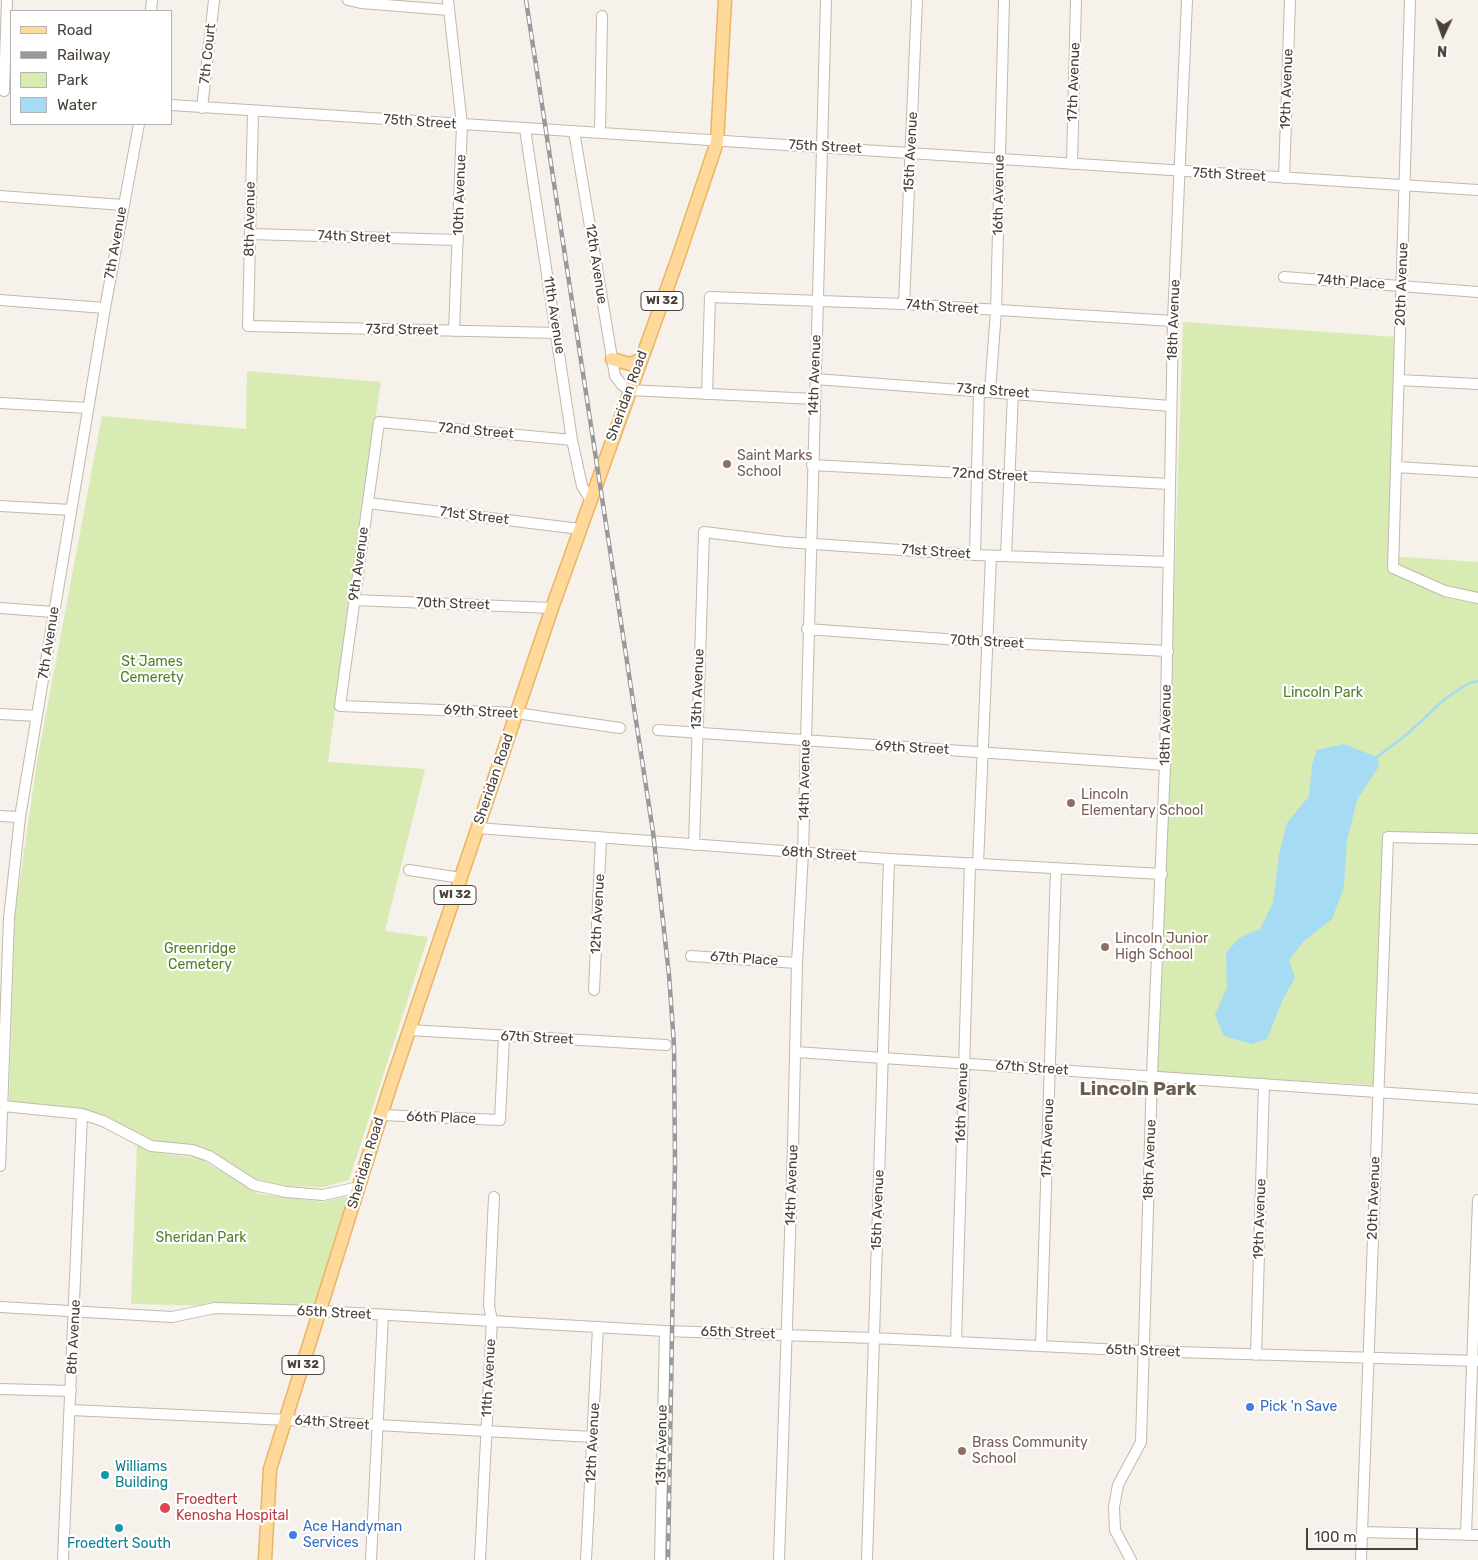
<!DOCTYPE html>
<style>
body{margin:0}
#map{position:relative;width:1478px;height:1560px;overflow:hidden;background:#f6f1eb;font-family:Rubik,sans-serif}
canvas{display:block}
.legend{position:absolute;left:10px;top:10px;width:162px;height:115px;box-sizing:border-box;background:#fff;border:1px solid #b7b3af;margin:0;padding:6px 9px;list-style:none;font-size:15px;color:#4a4138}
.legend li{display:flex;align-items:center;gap:10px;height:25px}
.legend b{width:25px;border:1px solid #b7b3af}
.north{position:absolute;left:1418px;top:10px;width:50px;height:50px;-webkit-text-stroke:4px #fff;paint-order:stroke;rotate:183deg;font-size:14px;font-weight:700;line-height:20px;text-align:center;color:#4a4138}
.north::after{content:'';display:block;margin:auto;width:18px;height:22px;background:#4a4138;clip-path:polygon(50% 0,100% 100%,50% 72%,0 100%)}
.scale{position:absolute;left:1306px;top:1528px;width:112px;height:22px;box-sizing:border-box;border:2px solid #4a4138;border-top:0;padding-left:6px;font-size:15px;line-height:18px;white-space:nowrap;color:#4a4138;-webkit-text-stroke:4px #fff;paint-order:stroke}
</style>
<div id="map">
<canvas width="1478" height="1560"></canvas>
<ul class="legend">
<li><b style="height:6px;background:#ffd99a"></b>Road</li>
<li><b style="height:6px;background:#999"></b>Railway</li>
<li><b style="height:14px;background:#d7ebb2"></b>Park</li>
<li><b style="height:14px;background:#a6dbf4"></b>Water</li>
</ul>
<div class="north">N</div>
<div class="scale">100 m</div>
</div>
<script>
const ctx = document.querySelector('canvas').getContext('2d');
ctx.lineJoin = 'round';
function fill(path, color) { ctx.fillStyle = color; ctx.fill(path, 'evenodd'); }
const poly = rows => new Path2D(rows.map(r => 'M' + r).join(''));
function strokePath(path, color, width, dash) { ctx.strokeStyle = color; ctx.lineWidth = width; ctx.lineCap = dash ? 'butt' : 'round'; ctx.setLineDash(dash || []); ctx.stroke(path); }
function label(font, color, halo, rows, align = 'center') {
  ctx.font = font + ' Rubik,sans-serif'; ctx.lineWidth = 4.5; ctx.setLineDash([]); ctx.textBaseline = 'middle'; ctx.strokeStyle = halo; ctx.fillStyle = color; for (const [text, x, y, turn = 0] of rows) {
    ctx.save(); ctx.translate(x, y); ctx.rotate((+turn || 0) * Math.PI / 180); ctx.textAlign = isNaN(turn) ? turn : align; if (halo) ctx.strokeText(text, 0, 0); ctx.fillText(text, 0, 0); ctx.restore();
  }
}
const green = poly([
 [1183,322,1397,337,1388,556,1478,562,1478,835,1384,833,1373,1085,1158,1073],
 [247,371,381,382,361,511,328,762,425,769,385,931,428,937,349,1180,324,1187,286,1186,258,1181,201,1146,167,1143,142,1138,87,1110,9,1101,15,915,37,762,102,416,246,429],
 [137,1145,157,1153,199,1158,259,1194,323,1202,349,1196,316,1308,131,1304]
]);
const water = poly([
 [1344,744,1377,757,1379,766,1357,800,1347,840,1344,887,1332,919,1305,940,1289,960,1295,978,1283,999,1267,1039,1252,1044,1224,1036,1215,1015,1227,987,1226,953,1239,938,1260,929,1273,903,1279,855,1287,823,1309,796,1312,765,1317,750]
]);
const stream = poly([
 [1377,757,1406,735,1446,698,1469,683,1478,681]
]);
const minor = poly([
 [348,0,361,3,449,10],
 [448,0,462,125,454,331],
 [1410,0,1393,568,1445,591,1478,598],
 [151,11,152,0],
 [4,91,7,0],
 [171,105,1478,190],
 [202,108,214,0],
 [253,111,248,326,557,333],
 [525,129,572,440,582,486,590,499],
 [574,131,615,376,622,385,629,390,814,399],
 [600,133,602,16],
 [1072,164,1076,0],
 [1284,178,1290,0],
 [0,196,123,205],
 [250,234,458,240],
 [1284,277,1478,292],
 [0,300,105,308],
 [904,304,917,0],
 [815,379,1171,406],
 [1399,380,1478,384],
 [990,391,996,311,1004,0],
 [707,394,710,297,904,304,1173,321],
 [0,403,88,408],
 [572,440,379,422,340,706,516,713,620,728],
 [812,465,1169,484],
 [1397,467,1478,472],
 [368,503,580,529],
 [0,506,71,510],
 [975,555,979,390],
 [1006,556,1013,393],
 [354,600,552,608],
 [0,608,53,612],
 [807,629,986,642,1168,651],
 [0,714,37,716],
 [658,730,1165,765],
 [0,816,20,817],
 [477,828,889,859,1162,874],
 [694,845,704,532,785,542,975,555,1168,562],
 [978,864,991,556],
 [409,870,461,878],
 [691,956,797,963],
 [594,990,601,839],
 [409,1030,666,1045],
 [796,1052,1478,1099],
 [3,1106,82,1114,103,1121,151,1146,192,1150,209,1156,254,1185,286,1192,323,1195,359,1187],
 [381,1115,500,1120,504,1036],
 [0,1166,9,919,20,817,105,308,139,124],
 [0,1307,172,1317,215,1308,320,1311,665,1331,873,1338,1143,1351,1478,1361],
 [956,1342,970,863],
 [1041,1346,1056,869],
 [1256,1355,1264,1084],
 [0,1389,71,1391],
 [71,1410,287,1420,593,1437],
 [1362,1532,1478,1535],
 [1466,1535,1478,1200],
 [63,1560,82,1114],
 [371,1560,383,1315],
 [480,1560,492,1320,489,1306,494,1197],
 [586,1560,598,1327],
 [660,1560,665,1331],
 [779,1560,793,1147,797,963,803,852,826,0],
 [867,1560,889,859],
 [1131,1560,1115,1530,1114,1507,1118,1485,1141,1442,1152,1076,1165,765,1173,321,1187,0],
 [1361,1560,1388,837,1478,839]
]);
const major = poly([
 [612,359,630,364,640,360],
 [265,1560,270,1469,390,1087,552,608,678,258,717,142,725,0]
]);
const rail = poly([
 [526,0,653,832,669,975,674,1045,675,1163,668,1560]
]);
const markers = [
 [727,464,5,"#8d6e63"],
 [1071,803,5,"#8d6e63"],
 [1105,947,5,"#8d6e63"],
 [1250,1407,5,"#3f7fe0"],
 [962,1451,5,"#8d6e63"],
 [105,1475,5,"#0f9aa8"],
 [165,1508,6,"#e0444e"],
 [119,1528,5,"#0f9aa8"],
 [293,1535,5,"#3f7fe0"]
];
const shields = [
 [662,301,42],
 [455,895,42],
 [303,1365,42]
];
const shieldNames = [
 ["WI 32",662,301],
 ["WI 32",455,895],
 ["WI 32",303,1365]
];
const streetNames = [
 ["7th Court",208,54,-84],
 ["17th Avenue",1074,82,-88],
 ["19th Avenue",1287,89,-88],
 ["75th Street",420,122,4],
 ["75th Street",825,147,3],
 ["15th Avenue",911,152,-87],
 ["75th Street",1229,175,3],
 ["10th Avenue",460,195,-88],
 ["16th Avenue",999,195,-89],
 ["8th Avenue",250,219,-89],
 ["74th Street",354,237,2],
 ["7th Avenue",116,243,-80],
 ["12th Avenue",596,264,81],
 ["74th Place",1351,282,4],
 ["20th Avenue",1402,284,-88],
 ["74th Street",942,307,4],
 ["11th Avenue",554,315,81],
 ["18th Avenue",1174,320,-88],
 ["73rd Street",402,330,1],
 ["14th Avenue",815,375,-88],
 ["73rd Street",993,391,4],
 ["Sheridan Road",627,396,-70],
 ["72nd Street",476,431,5],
 ["72nd Street",990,475,3],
 ["71st Street",474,516,7],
 ["71st Street",936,552,4],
 ["9th Avenue",359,564,-82],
 ["70th Street",453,604,2],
 ["70th Street",987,642,3],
 ["7th Avenue",49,643,-81],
 ["13th Avenue",698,689,-88],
 ["69th Street",481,712,3],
 ["18th Avenue",1166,725,-89],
 ["69th Street",912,748,3],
 ["Sheridan Road",494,779,-71],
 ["14th Avenue",805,780,-89],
 ["68th Street",819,854,4],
 ["12th Avenue",598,914,-87],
 ["67th Place",744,959,4],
 ["67th Street",537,1038,3],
 ["67th Street",1032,1068,4],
 ["16th Avenue",962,1103,-88],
 ["66th Place",441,1118,2],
 ["17th Avenue",1048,1138,-88],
 ["18th Avenue",1150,1160,-88],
 ["Sheridan Road",366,1163,-73],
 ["14th Avenue",792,1185,-88],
 ["20th Avenue",1374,1198,-88],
 ["15th Avenue",878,1210,-88],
 ["19th Avenue",1260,1219,-88],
 ["65th Street",334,1313,3],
 ["65th Street",738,1333,2],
 ["8th Avenue",74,1337,-87],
 ["65th Street",1143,1351,2],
 ["11th Avenue",489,1378,-87],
 ["64th Street",332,1423,4],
 ["12th Avenue",593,1443,-87],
 ["13th Avenue",662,1445,-89]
];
const educationNames = [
 ["Saint Marks",737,456],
 ["School",737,472],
 ["Lincoln",1081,795],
 ["Elementary School",1081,811],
 ["Lincoln Junior",1115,939],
 ["High School",1115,955],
 ["Brass Community",972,1443],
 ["School",972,1459]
];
const parkNames = [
 ["St James",152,662],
 ["Cemerety",152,678],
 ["Lincoln Park",1323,693],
 ["Greenridge",200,949],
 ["Cemetery",200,965],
 ["Sheridan Park",201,1238]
];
const shopNames = [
 ["Pick 'n Save",1260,1407],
 ["Ace Handyman",303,1527],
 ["Services",303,1543]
];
const cultureNames = [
 ["Williams",115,1467],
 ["Building",115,1483],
 ["Froedtert South",119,1544,"center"]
];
const healthNames = [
 ["Froedtert",176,1500],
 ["Kenosha Hospital",176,1516]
];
const districtNames = [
 ["Lincoln Park",1138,1090]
];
fill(green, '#d7ebb2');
fill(water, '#a6dbf4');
strokePath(stream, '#a6dbf4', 2.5);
strokePath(minor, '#c2b8ac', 12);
strokePath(major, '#e9b565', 15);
strokePath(minor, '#fff', 10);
strokePath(major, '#ffd99a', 12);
strokePath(rail, '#999', 4.5);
strokePath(rail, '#fff', 2.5, [8]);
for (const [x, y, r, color] of markers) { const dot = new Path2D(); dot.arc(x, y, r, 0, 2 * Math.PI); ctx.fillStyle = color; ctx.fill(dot); strokePath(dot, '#fff', 2); }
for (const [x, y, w] of shields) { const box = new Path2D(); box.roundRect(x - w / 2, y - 9.5, w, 19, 4); ctx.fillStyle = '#fff'; ctx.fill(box); strokePath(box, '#4a4138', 1); }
label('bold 12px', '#4a4138', null, shieldNames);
label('14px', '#4a4138', '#fff', streetNames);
label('14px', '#785e54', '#fff', educationNames, 'left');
label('14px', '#518028', '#fff', parkNames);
label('14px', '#366cbe', '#fff', shopNames, 'left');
label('14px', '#0d838f', '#fff', cultureNames, 'left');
label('14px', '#be3a42', '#fff', healthNames, 'left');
label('bold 19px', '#6e5e4f', '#fff', districtNames);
</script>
